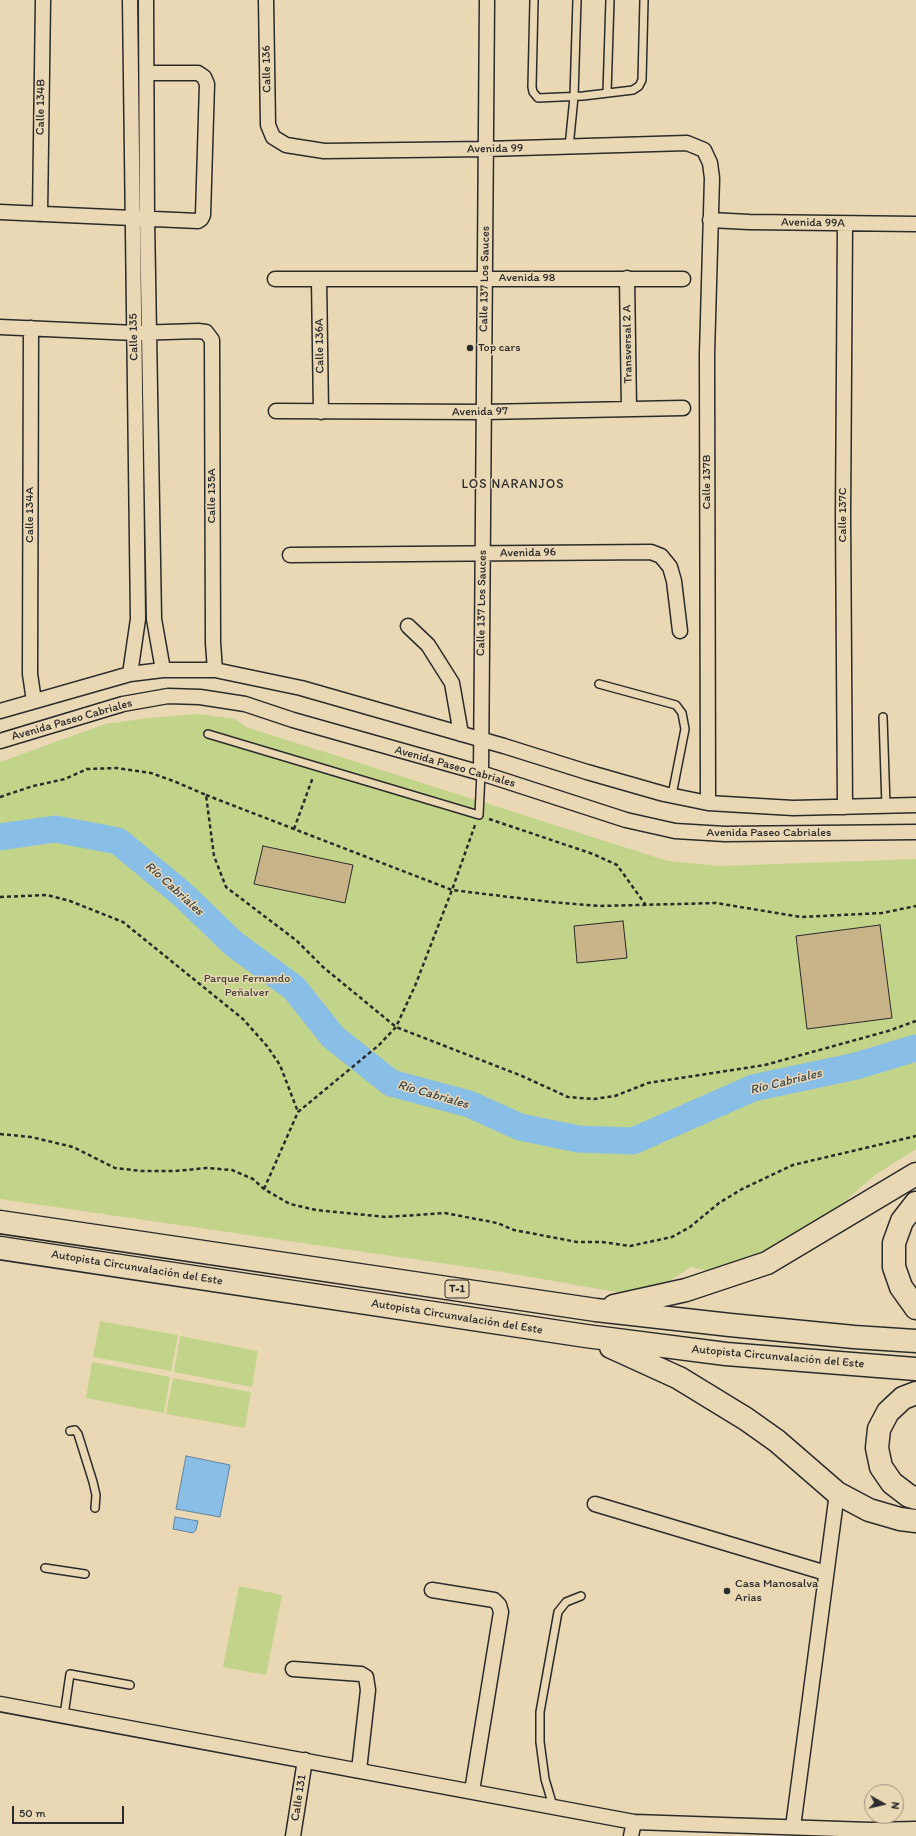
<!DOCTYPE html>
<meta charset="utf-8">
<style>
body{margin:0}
#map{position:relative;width:916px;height:1836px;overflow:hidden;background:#ead8b5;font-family:Itim,sans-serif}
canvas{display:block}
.north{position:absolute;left:864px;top:1784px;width:40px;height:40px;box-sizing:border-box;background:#ead8b5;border:1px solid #9e937e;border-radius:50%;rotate:98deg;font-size:11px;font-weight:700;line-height:16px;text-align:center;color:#2b2b2b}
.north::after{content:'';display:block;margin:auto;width:14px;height:18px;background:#2b2b2b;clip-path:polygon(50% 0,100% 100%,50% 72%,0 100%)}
.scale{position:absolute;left:12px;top:1806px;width:112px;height:18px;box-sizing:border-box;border:2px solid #2b2b2b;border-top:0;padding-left:5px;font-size:12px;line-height:14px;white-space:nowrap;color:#2b2b2b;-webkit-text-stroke:3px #ead8b5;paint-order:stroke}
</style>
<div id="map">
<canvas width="916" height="1836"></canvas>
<div class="north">N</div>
<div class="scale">50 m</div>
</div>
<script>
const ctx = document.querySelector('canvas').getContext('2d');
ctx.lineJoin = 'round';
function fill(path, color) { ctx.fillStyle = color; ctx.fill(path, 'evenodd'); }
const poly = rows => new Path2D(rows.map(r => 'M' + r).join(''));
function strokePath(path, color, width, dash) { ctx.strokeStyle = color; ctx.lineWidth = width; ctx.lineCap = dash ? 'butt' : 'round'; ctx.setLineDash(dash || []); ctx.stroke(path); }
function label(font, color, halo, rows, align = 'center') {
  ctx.font = font + ' Itim,sans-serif'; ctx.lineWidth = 3; ctx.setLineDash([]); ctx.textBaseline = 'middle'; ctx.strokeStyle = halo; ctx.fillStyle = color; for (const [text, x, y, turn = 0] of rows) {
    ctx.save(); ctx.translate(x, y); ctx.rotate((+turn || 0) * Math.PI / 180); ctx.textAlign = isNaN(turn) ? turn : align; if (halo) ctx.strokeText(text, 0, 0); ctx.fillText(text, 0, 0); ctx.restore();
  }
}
const green = poly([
 [199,714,235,719,246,727,668,861,720,866,916,859,916,1149,875,1175,822,1221,790,1240,720,1273,691,1267,651,1293,622,1293,502,1272,0,1199,0,762,105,724,148,718],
 [100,1321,178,1335,171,1371,93,1357],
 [180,1336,258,1351,252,1387,174,1372],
 [92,1362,170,1377,164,1413,86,1398],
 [173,1378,251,1392,245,1428,166,1414],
 [239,1586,282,1595,266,1675,223,1667]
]);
const water = poly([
 [186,1456,230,1465,220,1517,176,1509,186,1456],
 [175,1517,198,1521,196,1530,193,1533,173,1529,175,1517]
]);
const river = poly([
 [0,837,55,829,118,841,182,894,234,944,294,988,333,1037,391,1083,469,1104,520,1127,578,1139,633,1141,753,1088,856,1066,916,1048]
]);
const building = poly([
 [263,846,353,865,345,903,254,884,263,846],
 [623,921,627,958,577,963,574,926,623,921],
 [880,925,892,1018,807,1029,796,936,880,925]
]);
const path = poly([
 [206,795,452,890,551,902,599,906,716,903,801,917,882,913,916,906],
 [0,797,33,786,65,779,87,769,116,768,151,773,176,782,206,795,214,856,226,887,297,941,323,967,396,1027,522,1076,568,1097,594,1099,615,1096,648,1083,765,1065,888,1031,916,1021],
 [489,819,593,854,617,865,645,904],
 [294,829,313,777],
 [0,897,47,895,70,901,123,922,243,1019,267,1046,280,1065,298,1112],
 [0,1134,31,1137,73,1147,115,1168,141,1171,175,1171,207,1168,232,1170,253,1179,264,1189,290,1204,316,1210,386,1217,445,1213,497,1223,514,1230,577,1242,602,1242,630,1246,672,1237,690,1227,719,1203,742,1189,793,1165,916,1136],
 [264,1189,298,1112,379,1045,396,1027,415,986,452,890,475,825]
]);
const service = poly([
 [534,0,532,87,533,92,538,98,583,96,633,90,639,86,642,80,644,0],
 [607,93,610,0],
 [569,147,574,97,577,0],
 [599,684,676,705,682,713,685,729,672,795],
 [883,717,886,806],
 [208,734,479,815,481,773],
 [70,1431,75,1430,78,1434,93,1482,96,1495,95,1508],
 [45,1568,85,1574],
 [64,1715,70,1674,130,1685],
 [553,1806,545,1779,540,1742,540,1712,558,1612,566,1602,581,1596]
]);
const minor = poly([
 [130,0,138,619,130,674],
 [146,0,147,219,154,619,163,670],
 [266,0,268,125,273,137,286,145,324,151,486,149,687,143,704,150,710,163,712,178,707,354,708,803],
 [0,212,198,221,201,219,203,215,207,84,204,77,198,73,147,73],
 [40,214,43,0],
 [710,220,749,222,916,224],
 [627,278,629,409],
 [275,279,683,279],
 [319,279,321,412],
 [0,327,135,333,198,331,206,332,212,340,213,643,215,670],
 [31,328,30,674,34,701],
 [276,411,484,412,683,408],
 [290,555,651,552,661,556,670,567,674,581,680,631],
 [408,626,428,645,452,683,461,734],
 [0,711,130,674,163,670,215,670,301,688,504,746,587,772,664,794,708,803,793,808,916,805],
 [0,741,123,704,168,696,200,697,245,704,293,720,481,773,626,820,675,831,725,834,916,832],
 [481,773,487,0],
 [845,807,843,516,845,224],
 [595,1504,826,1573],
 [432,1590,494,1600,499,1605,501,1612,472,1791],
 [293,1669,361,1674,366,1677,368,1690,359,1770],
 [0,1704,634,1822,870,1830,916,1829],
 [793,1827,837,1493],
 [293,1836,305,1760],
 [631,1836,634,1822]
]);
const motorway = poly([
 [916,1203,902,1221,894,1243,894,1267,901,1287,916,1308],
 [0,1222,596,1310,730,1325,854,1337,916,1341],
 [0,1248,586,1336,726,1354,916,1369],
 [614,1306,686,1290,767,1263,916,1174],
 [611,1347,679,1378,746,1419,777,1441,837,1493,869,1510,900,1519,916,1521],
 [916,1393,903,1398,888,1412,879,1429,877,1448,881,1467,892,1483,909,1496,916,1498]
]);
const markers = [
 [470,348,4,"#2b2b2b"],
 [727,1591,4,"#2b2b2b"]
];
const shields = [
 [457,1289,24]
];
const shieldNames = [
 ["T-1",457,1289]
];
const streetNames = [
 ["Calle 136",267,69,-91],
 ["Calle 134B",41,107,-89],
 ["Avenida 99",495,149,-1],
 ["Avenida 99A",813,223,1],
 ["Avenida 98",527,278],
 ["Calle 137 Los Sauces",485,279,-89],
 ["Calle 135",134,337,-91],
 ["Transversal 2 A",628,344,-91],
 ["Calle 136A",320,346,-91],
 ["Avenida 97",480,412,-1],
 ["Calle 137B",707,482,-90],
 ["Calle 135A",212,496,-90],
 ["Calle 134A",30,515,-90],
 ["Calle 137C",843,515,-90],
 ["Avenida 96",528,553,-1],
 ["Calle 137 Los Sauces",482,603,-89],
 ["Avenida Paseo Cabriales",72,720,-16],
 ["Avenida Paseo Cabriales",455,767,16],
 ["Avenida Paseo Cabriales",769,833],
 ["Autopista Circunvalación del Este",137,1268,9],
 ["Autopista Circunvalación del Este",457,1317,9],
 ["Autopista Circunvalación del Este",778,1357,5],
 ["Calle 131",299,1798,-81]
];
const poiNames = [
 ["Top cars",478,348],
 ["Casa Manosalva",735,1584],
 ["Arias",735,1598]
];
const parkNames = [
 ["Parque Fernando",247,979],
 ["Peñalver",247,993]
];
const neighbourhoodNames = [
 ["LOS NARANJOS",513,485]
];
const waterNames = [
 ["Río Cabriales",174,889,42],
 ["Río Cabriales",786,1082,-14],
 ["Río Cabriales",433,1095,16]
];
fill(green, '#c1d489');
fill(water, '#89bee6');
strokePath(water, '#63839b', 1);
strokePath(river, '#89bee6', 27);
fill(building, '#c9b388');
strokePath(building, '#2b2b2b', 1);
strokePath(service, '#2b2b2b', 10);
strokePath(minor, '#2b2b2b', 17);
strokePath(motorway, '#2b2b2b', 25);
strokePath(path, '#2b2b2b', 2.5, [4, 3]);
strokePath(service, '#ead8b5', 7);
strokePath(minor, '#ead8b5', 14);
strokePath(motorway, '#ead8b5', 22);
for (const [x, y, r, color] of markers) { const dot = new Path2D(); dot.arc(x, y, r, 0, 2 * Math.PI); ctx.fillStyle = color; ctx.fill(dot); strokePath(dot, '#ead8b5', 1.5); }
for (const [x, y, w] of shields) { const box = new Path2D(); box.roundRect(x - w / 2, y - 9, w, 18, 3); ctx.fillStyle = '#ead8b5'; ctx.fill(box); strokePath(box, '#2b2b2b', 1); }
label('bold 11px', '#2b2b2b', null, shieldNames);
label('12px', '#2b2b2b', '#ead8b5', streetNames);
label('12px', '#2b2b2b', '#ead8b5', poiNames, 'left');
label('12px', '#424439', '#ead8b5', parkNames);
ctx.letterSpacing = '1px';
label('13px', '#2b2b2b', '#ead8b5', neighbourhoodNames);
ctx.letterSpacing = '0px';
label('italic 13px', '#3e4850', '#ead8b5', waterNames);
</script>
